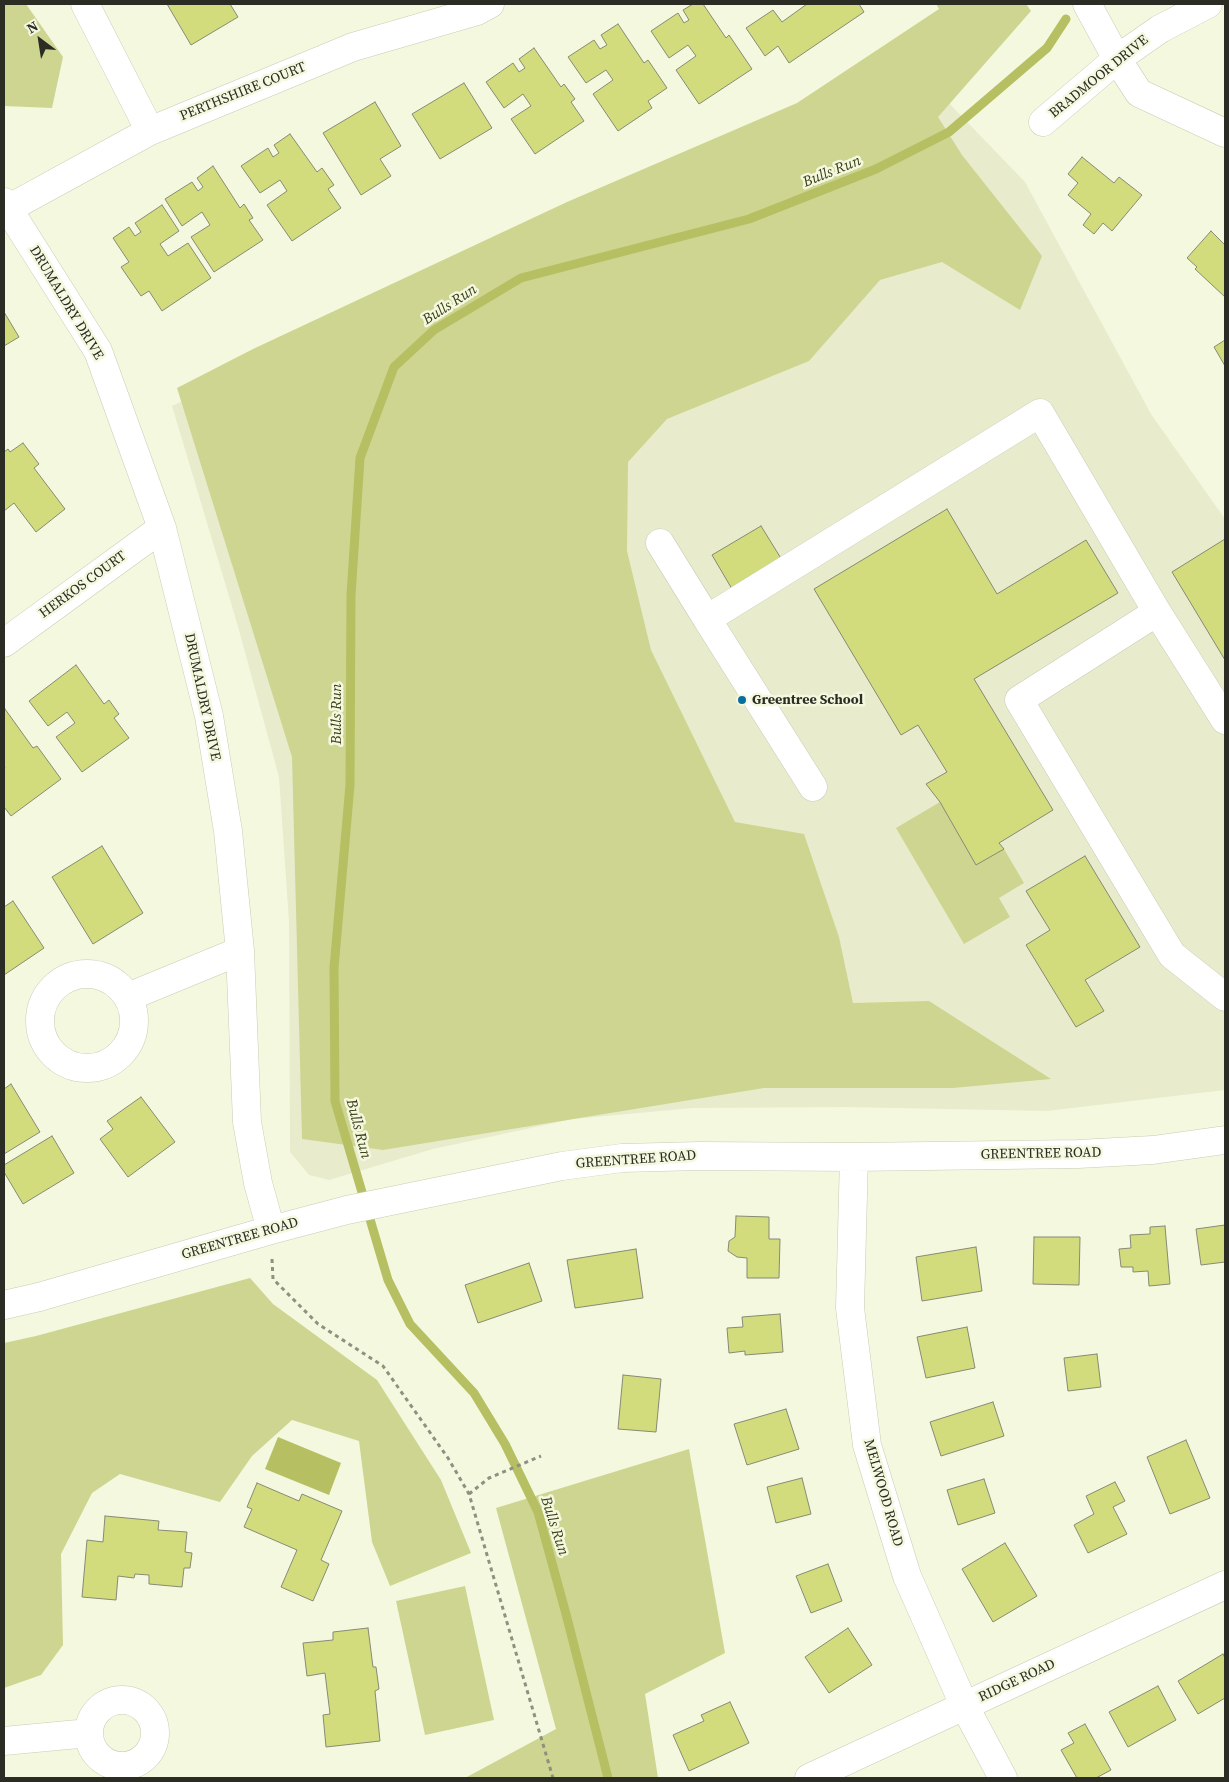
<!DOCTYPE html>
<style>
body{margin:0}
#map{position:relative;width:1229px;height:1782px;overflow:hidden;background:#f4f8df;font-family:"Source Serif 4",serif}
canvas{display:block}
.frame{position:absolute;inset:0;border:5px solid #2b2c23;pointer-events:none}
.north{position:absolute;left:15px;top:15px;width:50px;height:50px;-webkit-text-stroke:4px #f4f8df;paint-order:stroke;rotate:329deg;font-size:14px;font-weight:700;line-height:20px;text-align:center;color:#2b2c23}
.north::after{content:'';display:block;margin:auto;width:18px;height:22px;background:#2b2c23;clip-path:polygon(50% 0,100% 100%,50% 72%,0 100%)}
</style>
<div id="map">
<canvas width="1229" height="1782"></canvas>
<div class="frame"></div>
<div class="north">N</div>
</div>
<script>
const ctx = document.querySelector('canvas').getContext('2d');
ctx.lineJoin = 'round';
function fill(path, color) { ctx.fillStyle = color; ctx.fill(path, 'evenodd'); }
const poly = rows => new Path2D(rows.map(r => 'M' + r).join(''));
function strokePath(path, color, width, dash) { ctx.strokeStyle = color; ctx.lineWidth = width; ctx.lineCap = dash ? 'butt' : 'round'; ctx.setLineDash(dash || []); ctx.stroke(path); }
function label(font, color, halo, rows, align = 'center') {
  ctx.font = font + ' "Source Serif 4",serif'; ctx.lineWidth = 5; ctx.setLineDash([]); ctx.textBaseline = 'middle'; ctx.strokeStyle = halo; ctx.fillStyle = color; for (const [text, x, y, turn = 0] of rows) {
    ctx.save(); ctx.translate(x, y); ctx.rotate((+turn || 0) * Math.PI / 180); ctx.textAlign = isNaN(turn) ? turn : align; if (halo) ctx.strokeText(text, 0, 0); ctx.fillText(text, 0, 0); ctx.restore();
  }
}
const built = poly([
 [916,69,1025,182,1151,414,1225,519,1225,1090,1047,1111,846,1107,693,1108,573,1119,433,1149,329,1180,309,1175,290,1152,289,922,279,777,237,623,172,406,598,205]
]);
const green = poly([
 [4,4,26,4,63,57,52,108,4,106],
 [936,4,1026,4,1031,11,938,117,962,155,1042,256,1020,310,942,262,880,280,809,361,667,419,628,462,627,551,651,650,735,822,804,834,839,937,853,1003,929,1001,1051,1079,953,1088,764,1088,383,1150,302,1139,292,757,177,388,253,349,567,202,797,103,939,9],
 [940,802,976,865,1004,849,1024,883,999,898,1010,917,964,944,896,828],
 [250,1278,273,1304,377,1380,441,1480,471,1553,390,1586,372,1542,359,1441,292,1420,252,1456,220,1502,120,1474,92,1493,61,1554,63,1645,41,1675,4,1688,4,1343,36,1336],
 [689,1449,725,1653,645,1694,658,1778,465,1778,556,1729,496,1508],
 [465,1586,494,1720,425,1735,396,1601]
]);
const water = poly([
 [278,1437,341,1463,329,1495,265,1469]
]);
const stream = poly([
 [608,1778,566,1614,538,1512,505,1444,474,1393,410,1324,388,1280,335,1101,334,968,350,785,351,595,360,458,394,367,434,330,521,278,749,219,876,169,949,132,1047,48,1066,19]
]);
const building = poly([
 [167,4,230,4,238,17,191,45,167,4],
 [693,4,703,4,726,38,729,35,752,69,699,104,676,70,696,56,688,45,669,58,651,31,678,13,684,23,689,20,683,10,693,4],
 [807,4,859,4,864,12,789,63,778,46,765,56,746,28,773,10,782,22,807,4],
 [618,24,644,63,648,60,667,88,648,101,652,108,618,131,593,94,613,80,606,70,586,83,568,57,594,40,600,49,607,45,601,35,618,24],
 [534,48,561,87,564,84,575,99,571,102,584,121,535,154,511,119,531,106,523,94,504,108,486,82,513,63,519,72,525,68,519,59,534,48],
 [464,83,492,128,440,159,412,114,464,83],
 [375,102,401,146,380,159,391,176,361,195,323,133,375,102],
 [290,134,317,172,322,168,334,185,328,189,341,208,292,241,267,205,287,191,280,180,260,193,241,166,268,148,273,157,279,153,274,145,290,134],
 [1082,157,1114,183,1119,177,1142,195,1112,231,1103,223,1094,234,1083,225,1091,214,1068,195,1078,183,1068,174,1082,157],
 [213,166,240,208,244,204,253,218,249,220,263,240,214,272,191,237,210,225,202,212,182,226,165,199,192,182,198,191,203,187,197,178,213,166],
 [162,205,179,231,160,244,168,256,188,243,211,278,162,311,149,291,141,296,121,267,129,262,113,238,129,227,135,236,141,232,135,223,162,205],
 [1211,231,1225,245,1225,297,1195,269,1197,267,1187,258,1211,231],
 [4,312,19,337,4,346,4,312],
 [1225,340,1225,366,1214,347,1225,340],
 [23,443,39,464,34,468,65,509,36,532,14,503,4,511,4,452,8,449,10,452,23,443],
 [947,509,997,594,1086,540,1118,593,974,679,1053,810,999,843,1004,849,976,865,940,802,926,784,947,772,918,725,901,735,814,589,947,509],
 [761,526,782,560,732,589,712,555,761,526],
 [1225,539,1225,660,1172,572,1225,539],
 [76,665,104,704,109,700,119,714,114,718,129,738,82,772,56,737,75,723,67,712,48,726,29,701,76,665],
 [5,709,33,748,37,746,61,779,11,816,4,807,4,769,5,768,4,766,4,710,5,709],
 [102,846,143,913,93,944,52,877,102,846],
 [1085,856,1140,947,1085,980,1104,1011,1076,1027,1026,945,1050,930,1026,891,1085,856],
 [13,901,44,948,4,975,4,907,13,901],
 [11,1084,40,1132,4,1154,4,1089,11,1084],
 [141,1097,175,1142,128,1177,100,1139,113,1129,107,1121,141,1097],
 [52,1136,74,1173,23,1204,4,1172,4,1165,52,1136],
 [736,1216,769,1217,769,1239,780,1239,779,1278,747,1278,747,1258,737,1257,728,1251,729,1241,735,1237,736,1216],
 [1225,1225,1225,1262,1201,1265,1196,1229,1225,1225],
 [1165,1226,1170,1284,1149,1286,1148,1271,1133,1272,1133,1267,1121,1267,1119,1249,1131,1248,1130,1235,1150,1234,1150,1227,1165,1226],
 [1034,1237,1080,1237,1079,1285,1033,1284,1034,1237],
 [976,1247,982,1291,922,1301,916,1257,976,1247],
 [636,1249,643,1298,575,1308,567,1260,636,1249],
 [529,1263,542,1301,478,1323,465,1285,529,1263],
 [780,1314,783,1352,745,1355,745,1351,729,1353,727,1328,743,1327,742,1317,780,1314],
 [967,1327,975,1368,926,1378,917,1337,967,1327],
 [1097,1354,1101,1387,1068,1391,1064,1358,1097,1354],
 [623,1375,661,1379,656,1432,618,1429,623,1375],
 [993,1402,1004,1436,941,1456,930,1422,993,1402],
 [786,1409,799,1449,747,1465,734,1424,786,1409],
 [1186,1440,1210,1498,1170,1514,1147,1457,1186,1440],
 [802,1478,811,1514,776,1523,767,1487,802,1478],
 [984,1479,995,1513,958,1525,947,1490,984,1479],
 [1115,1482,1125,1501,1113,1507,1127,1534,1088,1553,1074,1525,1094,1514,1086,1496,1115,1482],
 [257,1483,299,1501,302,1494,342,1511,321,1560,329,1564,313,1601,281,1587,297,1550,244,1527,252,1509,247,1507,257,1483],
 [105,1516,159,1521,158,1530,187,1532,185,1552,192,1553,190,1568,184,1568,182,1587,149,1584,149,1575,135,1574,134,1578,118,1576,116,1600,82,1597,87,1540,103,1542,105,1516],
 [1005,1543,1037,1596,993,1622,962,1569,1005,1543],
 [828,1564,842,1601,811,1613,796,1576,828,1564],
 [368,1628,373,1667,376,1667,379,1689,375,1691,380,1741,326,1747,323,1715,330,1714,325,1673,307,1676,303,1643,333,1640,333,1632,368,1628],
 [848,1628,872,1665,829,1693,805,1657,848,1628],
 [1223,1654,1225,1658,1225,1698,1198,1714,1178,1681,1223,1654],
 [1158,1686,1176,1720,1128,1747,1109,1712,1158,1686],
 [730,1702,749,1743,689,1771,673,1735,704,1721,701,1715,730,1702],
 [1085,1724,1111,1770,1096,1778,1077,1778,1061,1750,1074,1743,1068,1733,1085,1724]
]);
const path = poly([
 [272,1259,273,1279,318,1324,383,1366,448,1458,469,1494,553,1778],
 [469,1494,489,1478,541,1456]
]);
const minor = poly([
 [85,4,150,131],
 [1087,4,1117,59,1139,93,1225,133],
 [1043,122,1117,59,1160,29,1208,4],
 [4,202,98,351,162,528,209,716,228,831,240,951,247,1122,258,1183,271,1230],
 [4,211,150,131,353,47,477,11,490,4],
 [660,543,707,619],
 [4,643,162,528],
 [1225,720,1157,612,1019,700,1172,955,1225,997],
 [813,787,707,619,1040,413,1157,612],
 '40 1021a47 47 0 1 1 94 0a47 47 0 1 1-94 0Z',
 [128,997,240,951],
 [854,1157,850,1308,867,1445,907,1576,964,1705,1003,1778],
 [4,1305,39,1297,271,1230,347,1210,562,1166,622,1158,700,1156,854,1157,1078,1154,1153,1150,1225,1140],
 '89 1733a33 33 0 1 1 66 0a33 33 0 1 1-66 0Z',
 [4,1741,89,1733],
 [809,1778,1225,1585]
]);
const markers = [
 [742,700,5,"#0a6f9c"]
];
const streetNames = [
 ["BRADMOOR DRIVE",1099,77,-39],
 ["PERTHSHIRE COURT",243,92,-22],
 ["DRUMALDRY DRIVE",66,303,59],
 ["HERKOS COURT",83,585,-36],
 ["DRUMALDRY DRIVE",202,697,78],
 ["GREENTREE ROAD",1041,1154,-1],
 ["GREENTREE ROAD",636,1160,-4],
 ["GREENTREE ROAD",240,1239,-16],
 ["MELWOOD ROAD",883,1493,74],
 ["RIDGE ROAD",1017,1681,-25]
];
const poiNames = [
 ["Greentree School",752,700]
];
const waterNames = [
 ["Bulls Run",832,172,-22],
 ["Bulls Run",450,305,-33],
 ["Bulls Run",337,714,-90],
 ["Bulls Run",358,1129,75],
 ["Bulls Run",554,1526,72]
];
fill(built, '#e8eccd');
fill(green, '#ced591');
fill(water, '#b6bf61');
strokePath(stream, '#b6bf61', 9);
fill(building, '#d3dc7d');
strokePath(building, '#878a74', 1);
strokePath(minor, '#c8ccb4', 29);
strokePath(path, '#8e9080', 3, [4, 4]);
strokePath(minor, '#fff', 28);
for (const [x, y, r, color] of markers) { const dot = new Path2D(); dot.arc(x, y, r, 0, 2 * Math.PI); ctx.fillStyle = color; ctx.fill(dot); strokePath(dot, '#f4f8df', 2); }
label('14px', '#2b2c23', '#f4f8df', streetNames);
label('bold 14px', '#2b2c23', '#f4f8df', poiNames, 'left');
label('italic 15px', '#3d4019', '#f4f8df', waterNames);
</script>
